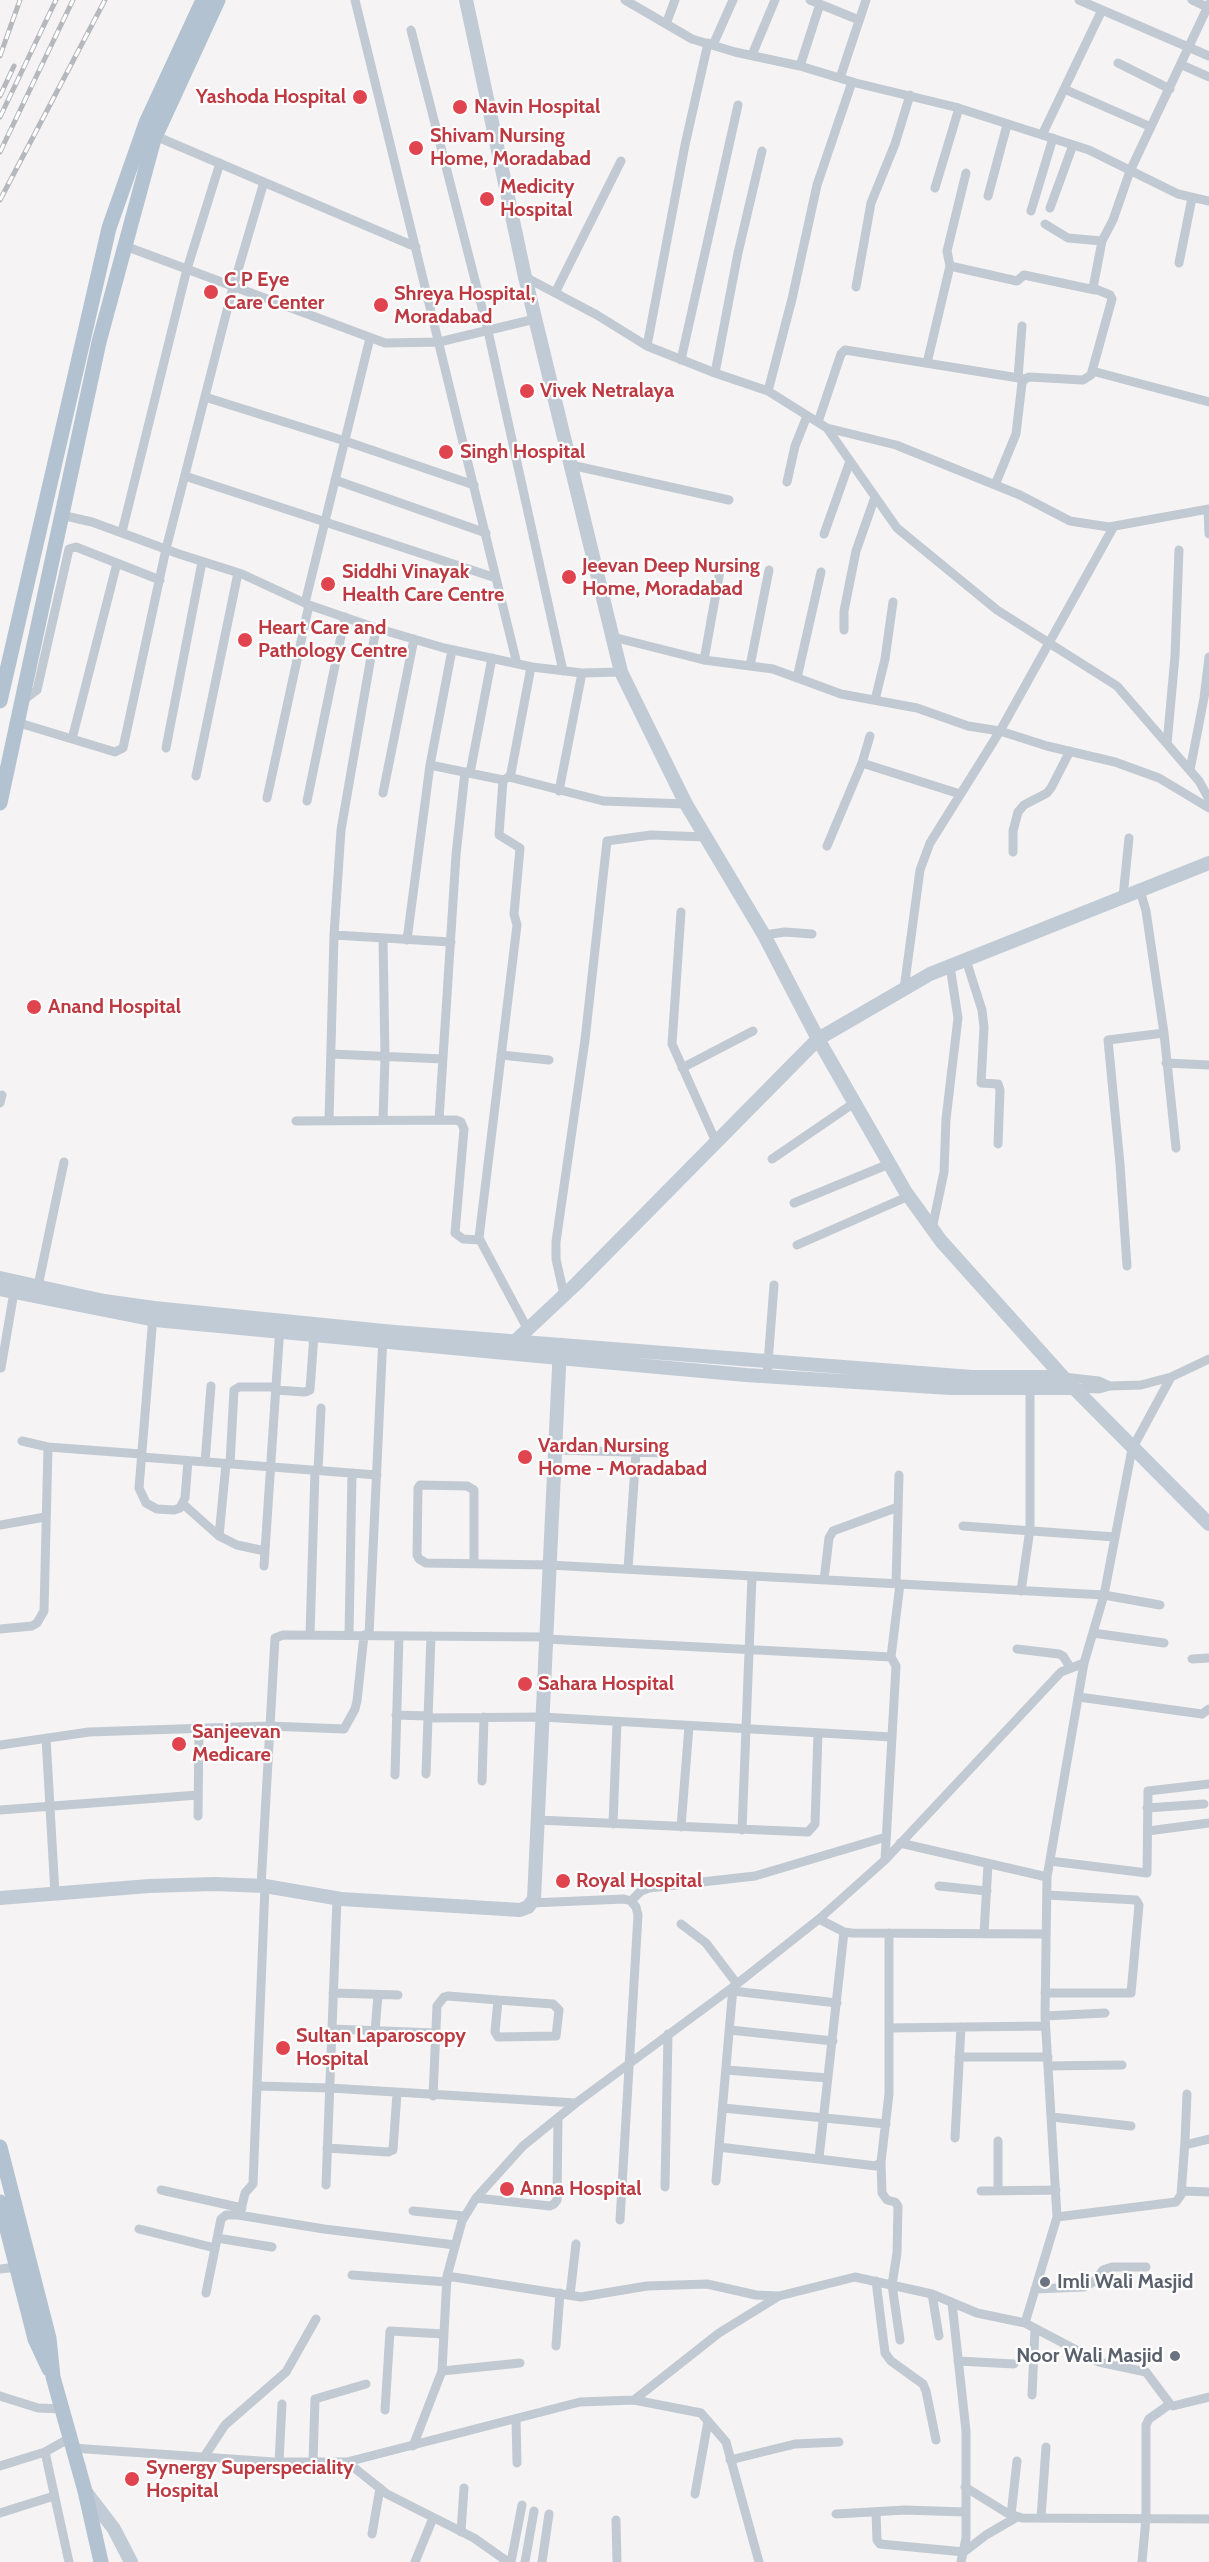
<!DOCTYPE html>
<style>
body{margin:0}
canvas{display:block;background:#f5f3f3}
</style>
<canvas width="1209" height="2562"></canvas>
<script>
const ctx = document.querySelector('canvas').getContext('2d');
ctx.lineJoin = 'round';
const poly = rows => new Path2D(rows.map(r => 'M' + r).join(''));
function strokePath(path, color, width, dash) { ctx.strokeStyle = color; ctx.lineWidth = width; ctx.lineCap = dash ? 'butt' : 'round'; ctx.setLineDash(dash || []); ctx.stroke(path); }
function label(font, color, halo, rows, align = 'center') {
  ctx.font = font + ' Cabin,sans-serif'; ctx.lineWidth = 4.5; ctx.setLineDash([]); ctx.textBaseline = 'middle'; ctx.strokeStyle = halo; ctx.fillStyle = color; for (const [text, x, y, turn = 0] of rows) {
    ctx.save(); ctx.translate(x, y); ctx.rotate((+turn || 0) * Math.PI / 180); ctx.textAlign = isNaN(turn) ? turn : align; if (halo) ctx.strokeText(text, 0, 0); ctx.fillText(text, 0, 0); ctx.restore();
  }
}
const street = poly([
 [355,0,517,664],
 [625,0,692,39,735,52,800,66,856,83,955,107,1089,150,1178,194,1209,201],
 [810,0,859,20],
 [1079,0,1209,56],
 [1192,0,1209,8],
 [666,24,675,0],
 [411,30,488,331,563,671],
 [713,45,733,0],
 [752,55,775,0],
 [1118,63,1170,89],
 [1182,65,1209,77],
 [800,66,820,4],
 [840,78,866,0],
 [1064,89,1151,127],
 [153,135,416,247],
 [1042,135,1102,10],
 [935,188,959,108],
 [988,196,1007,125],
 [1050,208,1073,145],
 [1031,211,1053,138],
 [1045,224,1068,238,1102,241],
 [125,246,385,343,439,342,535,319],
 [1179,263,1192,198],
 [950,266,1017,281,1024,275,1095,290],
 [525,277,597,315,647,346,715,373,768,391,827,428,896,445,1020,495,1070,521,1109,527,1209,509],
 [856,287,871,203,895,144,910,95],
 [555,293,621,161],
 [647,346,685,145,708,43],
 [681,360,738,105],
 [927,363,950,266,947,251,966,173],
 [1092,371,1209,402],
 [715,373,738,253,762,151],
 [1018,378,1022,326],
 [768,391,792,299,817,185,852,82],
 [205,397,345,441,474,485],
 [818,422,841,354,845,350,1025,379],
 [827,428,897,528,997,610,1117,686,1199,781,1209,799],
 [571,465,729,500],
 [185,476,496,578],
 [335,480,486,533],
 [787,482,795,446,807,416],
 [995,485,1016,434,1022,383,1025,379,1029,377,1083,380,1091,375,1112,299,1110,295,1093,288,1102,241,1113,220,1130,171,1209,4],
 [1208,509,1209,534],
 [61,515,92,522,179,554,242,574,309,605,376,628,444,648,532,667,582,673,621,672],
 [122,532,187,269,220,163],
 [824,534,850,461],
 [305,603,370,338],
 [844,630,844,611,856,551,875,497],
 [613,637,704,660,773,669,841,694,917,708,968,726,1000,731,1047,746,1115,762,1159,778,1209,808],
 [704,660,720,571],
 [750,666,769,570],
 [797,678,821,572],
 [875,700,885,659,893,602],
 [21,702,37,690,69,549,76,547,160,580],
 [16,722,115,752,123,748,166,549,233,287,264,182],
 [72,739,117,563],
 [1167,744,1175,656,1179,550],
 [166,748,202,562],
 [862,763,960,794],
 [430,765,503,780,509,777,511,773,531,667],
 [1190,770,1204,698,1209,657],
 [470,773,492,658],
 [196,776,238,573],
 [509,777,603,801,686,804],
 [503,780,499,835,520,848,514,914,517,925,479,1238,527,1328],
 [559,791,582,673],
 [383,793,414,639],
 [267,798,309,605],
 [307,801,345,617],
 [827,846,862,763,870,736],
 [1013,852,1013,831,1018,812,1024,805,1047,793,1051,788,1070,751],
 [1140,890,1146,911,1164,1033,1176,1148],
 [1123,897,1129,838],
 [681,912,672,1044,716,1142],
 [334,935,451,942],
 [764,935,785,932,812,934],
 [407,940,430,765,452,650],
 [966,960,982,1010,984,1027,981,1083,998,1084,1000,1090,998,1144],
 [904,989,920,870,930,843,1000,731,1114,526],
 [331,1054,443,1059],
 [501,1055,549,1060],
 [1166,1063,1209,1065],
 [682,1068,753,1031],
 [0,1103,2,1095],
 [383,1120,385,1057,383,939],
 [439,1120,456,855,465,772],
 [296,1121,456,1120,461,1122,464,1129,455,1233,463,1239,480,1240],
 [329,1121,334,935,341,830,376,628],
 [772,1159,854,1103],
 [794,1203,889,1164],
 [932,1229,944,1172,946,1119,958,1018,950,966],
 [797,1245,909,1196],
 [1127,1266,1120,1164,1108,1040,1164,1033],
 [38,1286,64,1162],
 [564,1295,556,1259,556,1242,585,1040,607,841,651,835,706,837],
 [153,1316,139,1488,146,1503,157,1509,174,1510,180,1508,185,1498,188,1461],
 [1,1368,14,1292],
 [767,1376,774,1285],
 [1063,1377,1099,1381,1110,1386],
 [1073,1388,1099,1389,1110,1386,1141,1385,1171,1377,1209,1359],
 [276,1390,305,1392,310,1390,314,1334],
 [22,1441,48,1447,141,1454],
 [555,1450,665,1453],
 [141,1457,377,1475],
 [205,1462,211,1386],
 [230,1464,234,1390,239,1387,276,1387],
 [318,1471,321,1408],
 [183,1504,219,1536,237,1545,265,1551],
 [0,1525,45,1517],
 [963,1526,1115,1537],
 [219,1536,226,1464],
 [474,1564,474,1490,467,1486,420,1485,418,1488,417,1555,419,1559,426,1563,549,1565,1104,1595,1160,1605],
 [264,1566,280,1326],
 [628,1569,636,1452],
 [824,1580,829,1538,833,1531,898,1507],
 [896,1584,899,1475],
 [1021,1591,1030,1529,1030,1388],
 [0,1629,32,1626,37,1623,44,1611,48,1447],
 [1093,1633,1164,1643],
 [310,1635,315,1470],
 [349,1635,352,1473],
 [369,1635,383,1336],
 [546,1639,891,1657,896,1666,885,1860],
 [1017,1649,1059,1654,1063,1656,1070,1667],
 [891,1657,900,1584],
 [1192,1659,1209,1658],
 [1079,1697,1202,1714,1209,1709],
 [396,1715,428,1716],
 [428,1718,542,1717,892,1737],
 [46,1738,55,1894],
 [0,1745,89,1732,269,1726,344,1729,355,1709,357,1701,364,1635],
 [426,1774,431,1636],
 [395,1775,399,1636],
 [482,1781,484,1717],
 [1147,1808,1204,1804],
 [0,1810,198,1795],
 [198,1816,199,1728],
 [537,1820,808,1832,815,1824,818,1733],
 [613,1824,617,1722],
 [681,1827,689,1726],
 [742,1830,752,1576],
 [1148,1831,1209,1823],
 [900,1843,1047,1877],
 [1050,1861,1147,1873,1148,1791,1209,1784],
 [261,1886,275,1638,283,1635,546,1637],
 [939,1886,987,1891],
 [631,1901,641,1891,649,1888,755,1876,886,1837],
 [531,1903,624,1899,631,1901,636,1907,638,1915,620,2220],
 [819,1919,844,1932,852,1933,1046,1934],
 [681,1924,706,1943,737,1984],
 [984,1934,988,1864],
 [733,1991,837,2003],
 [333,1993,398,1995],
 [1045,1993,1131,1993,1139,1905,1136,1900,1047,1895],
 [1045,2016,1105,2013],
 [889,2028,1045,2026],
 [332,2029,436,2033],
 [730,2030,833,2041],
 [375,2031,378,1995],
 [959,2057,1048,2057],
 [1048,2066,1122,2065],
 [726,2070,828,2078],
 [258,2086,330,2088,576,2103],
 [1187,2094,1185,2141,1189,2144,1209,2139],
 [433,2096,437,2006,444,1997,448,1996,498,2000,553,2004,559,2010,556,2036,498,2037,495,2032,498,2000],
 [723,2108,886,2124],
 [1052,2117,1131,2126],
 [955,2138,961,2027],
 [719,2147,876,2166,881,2162,889,2094,889,1933],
 [327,2148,388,2152,393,2150,397,2093],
 [819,2158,844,1932],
 [881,2162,882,2193,887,2200,895,2202,898,2206,897,2253,892,2285,900,2340],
 [716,2181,733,1987],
 [326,2185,337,1899],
 [665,2187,668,2034],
 [161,2190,242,2208],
 [981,2191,1056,2190],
 [998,2191,998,2141],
 [1182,2191,1209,2192],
 [476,2198,550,2206,554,2204,557,2200,558,2118],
 [413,2211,464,2216],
 [238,2215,324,2229,455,2245],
 [1057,2217,1176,2202,1181,2195,1185,2141],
 [139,2229,215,2248],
 [217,2238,272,2247],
 [0,2269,17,2267],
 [352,2275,447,2282],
 [447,2276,581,2297,647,2286,707,2284,756,2295,779,2296,855,2277,932,2294,977,2313,1025,2323,1099,2362,1146,2372,1170,2404,1173,2406,1209,2397],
 [876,2281,885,2353,891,2361,923,2384,926,2391,936,2440],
 [1035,2289,1084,2287,1095,2281,1103,2270,1112,2267,1146,2267],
 [206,2293,221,2219,226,2215,238,2215,241,2210,245,2193,253,2184,265,1886],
 [932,2294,939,2336],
 [570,2295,576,2244],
 [952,2303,966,2431,966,2538,961,2562],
 [1025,2323,1057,2217,1045,2016,1047,1877,1084,1663,1104,1595,1132,1449,1171,1377],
 [556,2346,560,2293],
 [958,2361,1014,2364],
 [442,2371,520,2363],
 [1032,2395,1035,2329],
 [0,2396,38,2408,62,2409],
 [634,2400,719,2333,779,2296],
 [385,2410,390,2331,444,2334],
 [516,2419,517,2463],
 [413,2446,442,2371,447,2276,462,2221,476,2198,523,2146,576,2103,733,1987,819,1919,885,1860,1061,1672,1084,1663],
 [72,2448,274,2462,347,2462,580,2402,634,2400,701,2413,726,2442,759,2562],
 [45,2452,69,2562],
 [204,2457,225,2425,286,2372,316,2319],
 [730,2460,795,2444,839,2442],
 [279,2462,282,2404],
 [313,2462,315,2399,366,2384],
 [347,2462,387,2494,474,2538,508,2562],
 [0,2466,45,2452,70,2438],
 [965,2487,1007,2513,1022,2518,1209,2519],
 [695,2494,708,2421],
 [876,2512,877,2540,880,2544,964,2552,986,2535,1017,2517],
 [0,2513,54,2496],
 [836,2514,905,2510,965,2512],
 [1011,2515,1017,2461],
 [1041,2518,1046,2447],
 [616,2520,617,2562],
 [461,2532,464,2488],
 [372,2534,380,2488],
 [415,2562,433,2518],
 [511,2562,522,2505],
 [525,2562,534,2511],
 [542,2562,549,2514],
 [1142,2562,1146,2518,1146,2425,1149,2419,1170,2404]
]);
const secondary = poly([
 [466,0,525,277,621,672,686,804,764,935,818,1039,905,1191,941,1241,1063,1377,1209,1524],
 [0,1278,104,1301,154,1308,394,1332,972,1377,1063,1377],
 [0,1289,155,1320,559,1358,746,1375,950,1388,1073,1388],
 [510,1346,576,1284,818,1039,930,974,1209,863],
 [0,1898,149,1886,214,1884,265,1886,341,1899,520,1910,528,1907,534,1899,560,1346],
 [85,2491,114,2529,131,2562]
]);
const primary = poly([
 [0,701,109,228,146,123,203,0],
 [0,803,99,342,125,246,154,139,218,0],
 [0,2147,49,2338,53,2377,85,2491,101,2562],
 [0,2202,35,2339,49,2369]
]);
const rail = poly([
 [0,56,20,0],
 [0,96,14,66],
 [0,117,56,0],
 [0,152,73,0],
 [0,200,105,0]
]);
const markers = [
 [360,97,8,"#e0444e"],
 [460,107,8,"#e0444e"],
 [416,148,8,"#e0444e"],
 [487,199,8,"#e0444e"],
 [211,292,8,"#e0444e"],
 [381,305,8,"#e0444e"],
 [527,391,8,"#e0444e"],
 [446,452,8,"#e0444e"],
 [569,577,8,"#e0444e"],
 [328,584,8,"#e0444e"],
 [245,640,8,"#e0444e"],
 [34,1007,8,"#e0444e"],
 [525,1457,8,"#e0444e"],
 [525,1684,8,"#e0444e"],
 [179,1744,8,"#e0444e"],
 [563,1881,8,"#e0444e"],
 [283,2048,8,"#e0444e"],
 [507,2189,8,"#e0444e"],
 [1045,2282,6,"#6b7280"],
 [1175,2356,6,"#6b7280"],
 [132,2479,8,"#e0444e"]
];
const healthNames = [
 ["Yashoda Hospital",346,97,"right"],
 ["Navin Hospital",474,107],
 ["Shivam Nursing",430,136],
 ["Home, Moradabad",430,159],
 ["Medicity",500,187],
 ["Hospital",500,210],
 ["C P Eye",224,280],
 ["Care Center",224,303],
 ["Shreya Hospital,",394,294],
 ["Moradabad",394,317],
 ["Vivek Netralaya",540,391],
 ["Singh Hospital",460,452],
 ["Jeevan Deep Nursing",582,566],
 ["Home, Moradabad",582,589],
 ["Siddhi Vinayak",342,572],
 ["Health Care Centre",342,595],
 ["Heart Care and",258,628],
 ["Pathology Centre",258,651],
 ["Anand Hospital",48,1007],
 ["Vardan Nursing",538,1446],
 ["Home - Moradabad",538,1469],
 ["Sahara Hospital",538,1684],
 ["Sanjeevan",192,1732],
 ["Medicare",192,1755],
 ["Royal Hospital",576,1881],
 ["Sultan Laparoscopy",296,2036],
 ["Hospital",296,2059],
 ["Anna Hospital",520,2189],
 ["Synergy Superspeciality",146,2468],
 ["Hospital",146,2491]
];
const worshipNames = [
 ["Imli Wali Masjid",1057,2282],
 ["Noor Wali Masjid",1163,2356,"right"]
];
strokePath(street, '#c1cad2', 9);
strokePath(secondary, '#c1cbd6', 14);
strokePath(primary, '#b3c2d1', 15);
strokePath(rail, '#b5b8bd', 5);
strokePath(rail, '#fff', 3, [9]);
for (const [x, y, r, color] of markers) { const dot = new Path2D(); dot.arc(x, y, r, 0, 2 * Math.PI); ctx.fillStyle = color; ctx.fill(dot); strokePath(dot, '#fff', 2); }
label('bold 20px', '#be3a42', '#fff', healthNames, 'left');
label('bold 20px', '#5b616d', '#fff', worshipNames, 'left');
</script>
